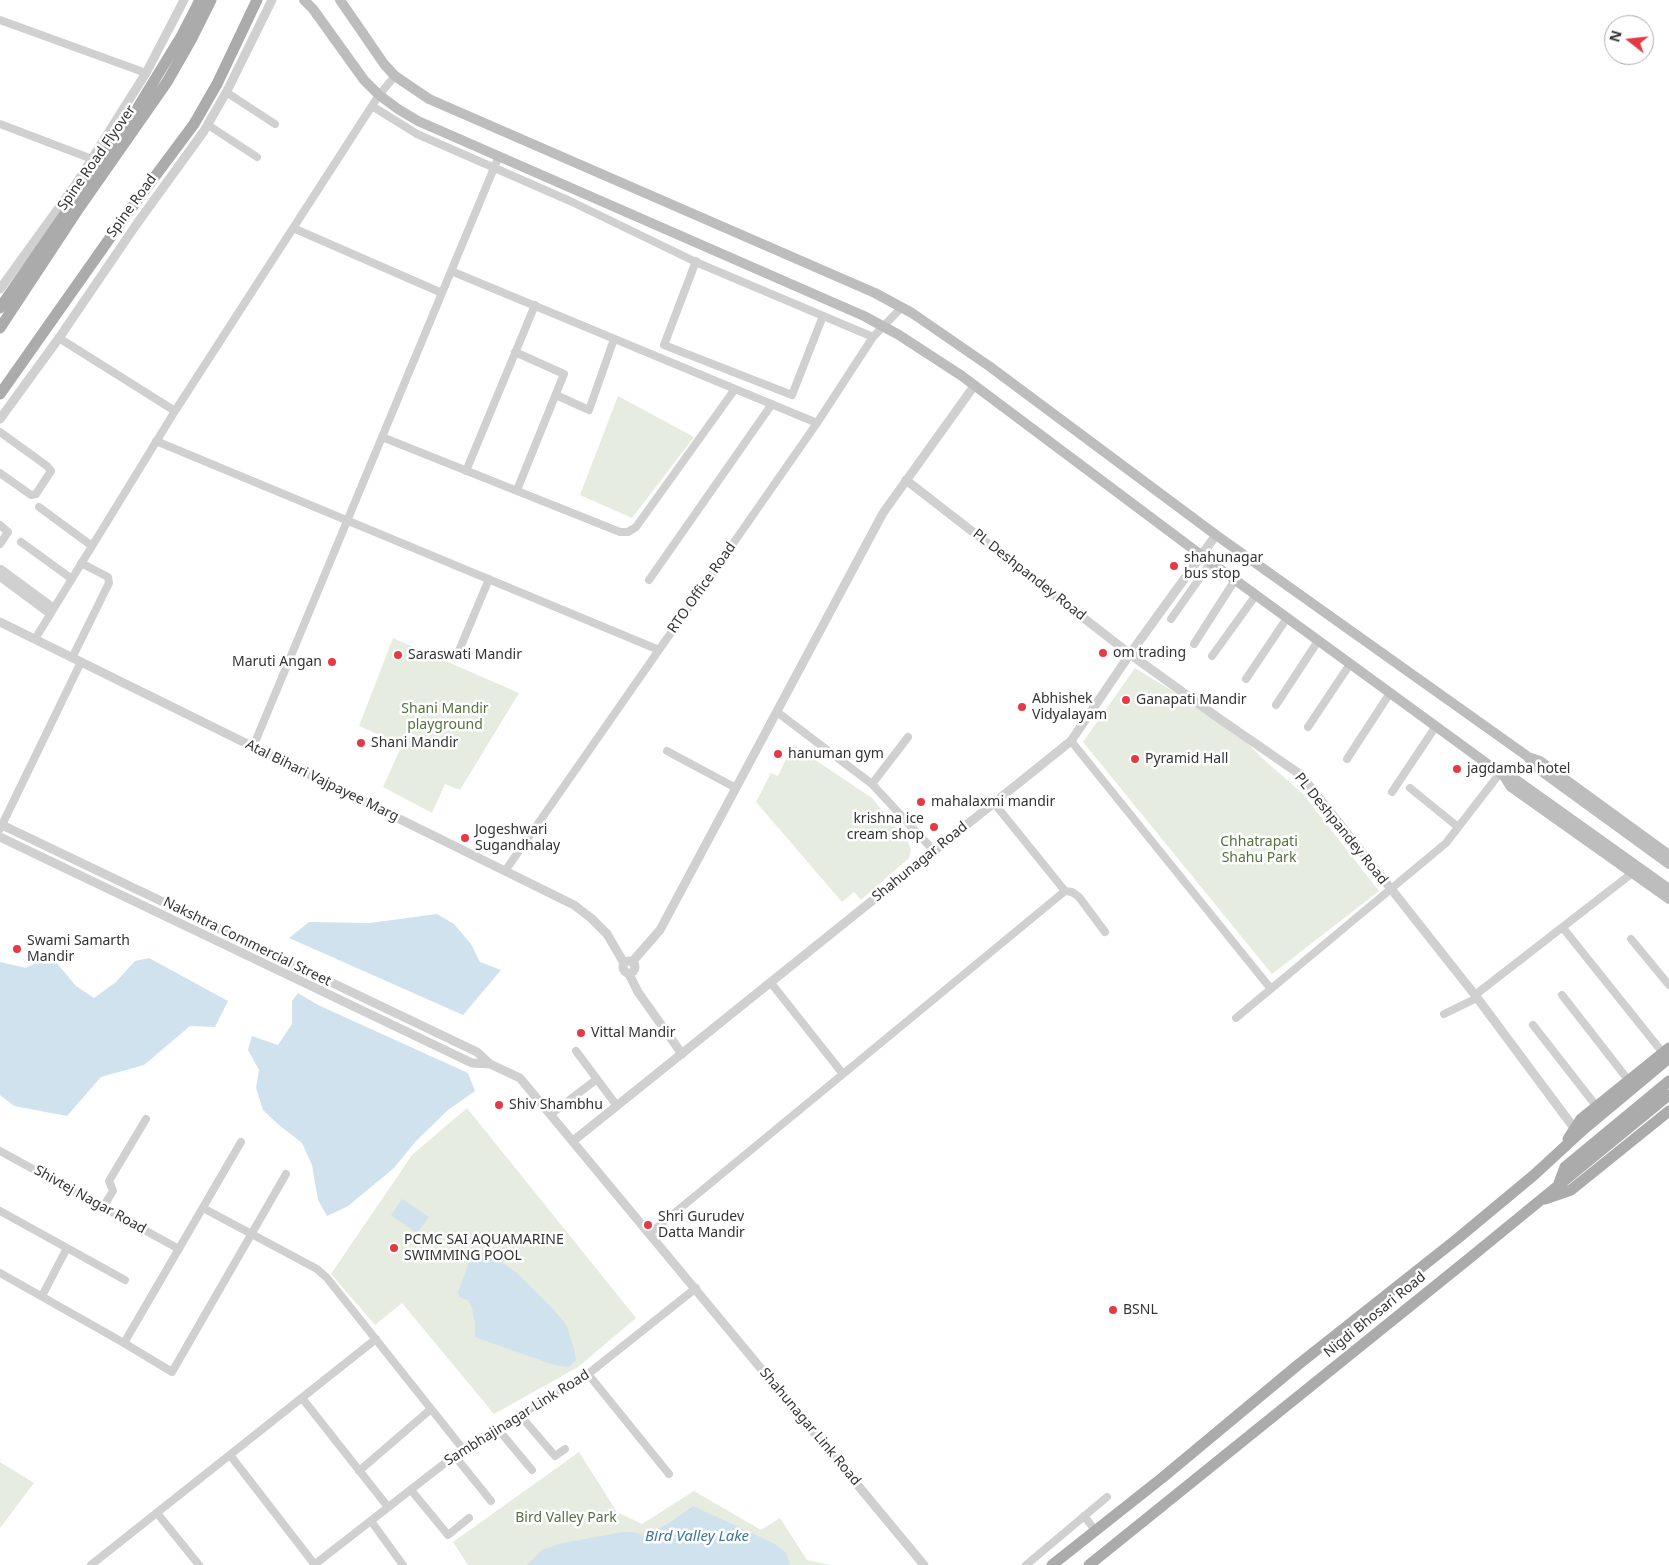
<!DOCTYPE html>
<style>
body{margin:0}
#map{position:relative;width:1669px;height:1565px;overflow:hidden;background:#fff;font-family:"Noto Sans",sans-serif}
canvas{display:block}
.north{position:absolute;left:1604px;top:15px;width:50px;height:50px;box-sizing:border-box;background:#fff;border:1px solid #adadad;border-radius:50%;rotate:286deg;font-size:14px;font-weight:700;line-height:20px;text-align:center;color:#333}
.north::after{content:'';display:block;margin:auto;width:18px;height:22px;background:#e63946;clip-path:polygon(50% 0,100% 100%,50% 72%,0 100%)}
</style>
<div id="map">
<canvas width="1669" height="1565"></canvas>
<div class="north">N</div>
</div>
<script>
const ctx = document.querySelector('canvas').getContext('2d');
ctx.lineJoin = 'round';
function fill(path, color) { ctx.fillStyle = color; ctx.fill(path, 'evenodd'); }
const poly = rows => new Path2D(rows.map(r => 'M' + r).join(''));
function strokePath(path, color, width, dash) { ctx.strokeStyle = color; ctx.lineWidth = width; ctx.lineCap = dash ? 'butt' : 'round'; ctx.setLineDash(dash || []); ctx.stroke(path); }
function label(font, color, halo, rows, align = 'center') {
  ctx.font = font + ' "Noto Sans",sans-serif'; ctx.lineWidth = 5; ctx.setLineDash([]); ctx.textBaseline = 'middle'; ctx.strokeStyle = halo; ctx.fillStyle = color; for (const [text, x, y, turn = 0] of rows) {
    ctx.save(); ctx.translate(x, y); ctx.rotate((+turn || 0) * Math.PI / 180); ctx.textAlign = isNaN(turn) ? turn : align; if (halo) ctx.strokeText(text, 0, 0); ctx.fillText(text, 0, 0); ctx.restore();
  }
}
const green = poly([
 [618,396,694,437,632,518,580,495],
 [393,638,519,693,460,790,445,784,432,813,383,787,402,745,359,726],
 [1135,668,1234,729,1262,758,1303,794,1379,891,1272,974,1083,742],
 [793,745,872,798,908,842,911,850,909,858,861,900,854,892,842,902,756,802,771,773,778,776],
 [467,1108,636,1318,578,1367,494,1414,402,1303,375,1325,331,1274,412,1155],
 [579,1452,617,1512,642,1524,694,1491,761,1530,780,1518,807,1560,831,1565,468,1565,453,1542],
 [0,1462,34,1483,0,1528]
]);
const water = poly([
 [437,914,454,924,471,944,480,962,501,970,463,1015,289,938,309,922,370,923],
 [50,955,76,986,94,998,116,982,135,961,149,958,228,1001,215,1027,190,1026,144,1065,101,1077,67,1116,14,1106,0,1095,0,962,26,968],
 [298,993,318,1005,468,1073,475,1091,448,1110,416,1141,394,1168,348,1206,327,1216,318,1200,312,1165,302,1143,279,1125,263,1110,256,1088,259,1070,248,1050,252,1036,278,1045,292,1024,292,1001],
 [402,1199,429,1217,417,1233,391,1215],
 [477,1250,498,1260,517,1273,555,1311,567,1326,574,1349,576,1360,569,1367,554,1365,475,1337,475,1323,472,1308,468,1300,459,1297,458,1292,470,1260,475,1262],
 [693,1506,775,1544,786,1553,790,1565,527,1565,542,1550,559,1544,622,1532,634,1532,644,1536,669,1523]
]);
const minor = poly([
 [0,20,146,73],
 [226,92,275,124],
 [372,106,417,134,570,201,698,263,873,337],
 [0,124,92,159],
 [208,125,257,157],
 [293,228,442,293],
 [696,261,664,345,792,395,823,316],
 [451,271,817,423],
 [59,338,175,411],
 [515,352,564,374,517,490],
 [556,395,589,410,614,339],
 [0,432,47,466,51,471,36,494,31,495,0,473],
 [382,437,620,532,628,532,636,527,735,389],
 [156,441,659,650],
 [466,471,535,305],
 [39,507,92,546],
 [0,525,8,532,0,544],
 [21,542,72,579],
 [1,569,54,608],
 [0,577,50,614],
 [649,580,772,404],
 [1171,619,1211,562],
 [35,639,175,411,379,95,395,76],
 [1194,644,1235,580],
 [458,653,489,579],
 [1212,656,1256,595],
 [72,658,109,583,108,577,81,563],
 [1246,679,1287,618],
 [1276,705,1318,641],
 [777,712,872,784,934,851],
 [1308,727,1350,664],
 [1071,741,1271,989],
 [253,747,499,156],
 [667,751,736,788],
 [1347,759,1390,693],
 [872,784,908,737],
 [1410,788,1458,827],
 [1392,792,1436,726],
 [994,803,1065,891,1072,892,1079,897,1105,932],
 [0,829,81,662],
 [505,871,817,423,873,337,902,307],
 [1563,928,1663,1053],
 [1631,939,1669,985],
 [771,983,843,1074],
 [1475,995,1631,874],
 [1562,995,1629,1081],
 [1444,1014,1477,998],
 [1236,1018,1446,843,1500,773],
 [1533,1025,1597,1107],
 [576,1051,617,1106],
 [551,1114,597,1079],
 [0,1151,179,1249],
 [103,1207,113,1191,109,1181,146,1119],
 [203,1208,317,1269,327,1278,463,1449],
 [0,1211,125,1280],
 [649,1234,1065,891],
 [0,1273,124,1343,172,1372,286,1174],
 [42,1296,67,1248],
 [124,1343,241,1142],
 [588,1374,669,1474],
 [302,1398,388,1507],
 [519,1414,555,1456,565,1449],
 [497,1428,532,1470],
 [230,1455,315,1565],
 [454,1455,491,1501],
 [359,1471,431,1409],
 [411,1490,448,1535,469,1518],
 [157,1513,199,1565],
 [1084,1516,1095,1530],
 [371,1521,403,1565],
 [91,1565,376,1339],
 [314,1565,463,1449,588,1374,696,1288],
 [1026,1565,1107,1497]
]);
const tertiary = poly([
 [0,289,76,184,146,73,184,0],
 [0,419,59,338,136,225,204,131,228,89,272,0],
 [906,480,1130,654,1217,717,1301,775,1475,995,1574,1128],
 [0,622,574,905,591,918,607,934,624,963],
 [0,824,477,1052,490,1064,520,1078,924,1565],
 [0,837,472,1063,490,1064],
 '623 967a6 6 0 1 1 12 0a6 6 0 1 1-12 0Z',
 [632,962,660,930,883,513,974,386],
 [629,974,638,992,682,1054],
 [573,1141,1071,741,1130,654,1216,535]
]);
const secondary = poly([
 [304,0,313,9,364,80,379,95,398,109,418,121,864,316,899,335,962,376,1201,555,1504,776,1515,779,1669,889],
 [340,0,384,64,395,76,429,99,875,293,912,313,989,366,1216,535,1527,756,1537,768,1669,864],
 [1528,757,1540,761,1669,855],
 [1504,776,1511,787,1669,899]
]);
const primary = poly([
 [0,308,135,112,182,35,200,0],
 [0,328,79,208,167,82,191,40,211,0],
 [0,394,124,218,194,124,217,84,257,0],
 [1568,1139,1581,1119,1669,1048],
 [1559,1183,1565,1167,1669,1081],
 [1545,1199,1571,1190,1669,1111],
 [1052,1565,1162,1478,1299,1364,1457,1239,1534,1175,1584,1129,1669,1058],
 [1089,1565,1471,1257,1669,1095]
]);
const markers = [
 [1174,566,5,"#e63946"],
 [1103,653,5,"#e63946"],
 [398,655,5,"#e63946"],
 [332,662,5,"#e63946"],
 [1126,700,5,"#e63946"],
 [1022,707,5,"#e63946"],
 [361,743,5,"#e63946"],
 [778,754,5,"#e63946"],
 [1135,759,5,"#e63946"],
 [1457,769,5,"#e63946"],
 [921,802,5,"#e63946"],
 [934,827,5,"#e63946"],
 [465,838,5,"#e63946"],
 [17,949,5,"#e63946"],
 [581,1033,5,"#e63946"],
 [499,1105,5,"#e63946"],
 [648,1225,5,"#e63946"],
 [394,1248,5,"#e63946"],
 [1113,1310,5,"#e63946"]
];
const streetNames = [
 ["Spine Road Flyover",97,158,-55],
 ["Spine Road",132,206,-54],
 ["PL Deshpandey Road",1029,575,38],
 ["RTO Office Road",702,588,-55],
 ["Atal Bihari Vajpayee Marg",322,781,26],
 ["PL Deshpandey Road",1341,829,51],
 ["Shahunagar Road",920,862,-39],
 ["Nakshtra Commercial Street",247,942,26],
 ["Shivtej Nagar Road",90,1200,29],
 ["Nigdi Bhosari Road",1375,1315,-39],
 ["Sambhajinagar Link Road",517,1418,-32],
 ["Shahunagar Link Road",810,1427,50]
];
const poiNames = [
 ["shahunagar",1184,558],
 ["bus stop",1184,574],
 ["om trading",1113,653],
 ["Saraswati Mandir",408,655],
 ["Maruti Angan",322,662,"right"],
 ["Abhishek",1032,699],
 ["Vidyalayam",1032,715],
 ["Ganapati Mandir",1136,700],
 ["Shani Mandir",371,743],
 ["hanuman gym",788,754],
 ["Pyramid Hall",1145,759],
 ["jagdamba hotel",1467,769],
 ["mahalaxmi mandir",931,802],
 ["krishna ice",924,819,"right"],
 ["cream shop",924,835,"right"],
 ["Jogeshwari",475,830],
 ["Sugandhalay",475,846],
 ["Swami Samarth",27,941],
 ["Mandir",27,957],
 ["Vittal Mandir",591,1033],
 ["Shiv Shambhu",509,1105],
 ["Shri Gurudev",658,1217],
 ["Datta Mandir",658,1233],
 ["PCMC SAI AQUAMARINE",404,1240],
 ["SWIMMING POOL",404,1256],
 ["BSNL",1123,1310]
];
const parkNames = [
 ["Shani Mandir",445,709],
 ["playground",445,725],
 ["Chhatrapati",1259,842],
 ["Shahu Park",1259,858],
 ["Bird Valley Park",566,1518]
];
const waterNames = [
 ["Bird Valley Lake",697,1537]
];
fill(green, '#e6ecdf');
fill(water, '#cfe2ee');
strokePath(minor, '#d0d0d0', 8);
strokePath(tertiary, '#d0d0d0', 9);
strokePath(secondary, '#bdbdbd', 10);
strokePath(primary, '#ababab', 11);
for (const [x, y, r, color] of markers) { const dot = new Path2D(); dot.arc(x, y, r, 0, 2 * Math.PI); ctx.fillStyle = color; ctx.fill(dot); strokePath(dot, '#fff', 2); }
label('14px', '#333', '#fff', streetNames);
label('14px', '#333', '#fff', poiNames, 'left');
label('14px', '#56703f', '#fff', parkNames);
label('italic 15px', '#3f7597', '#fff', waterNames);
</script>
